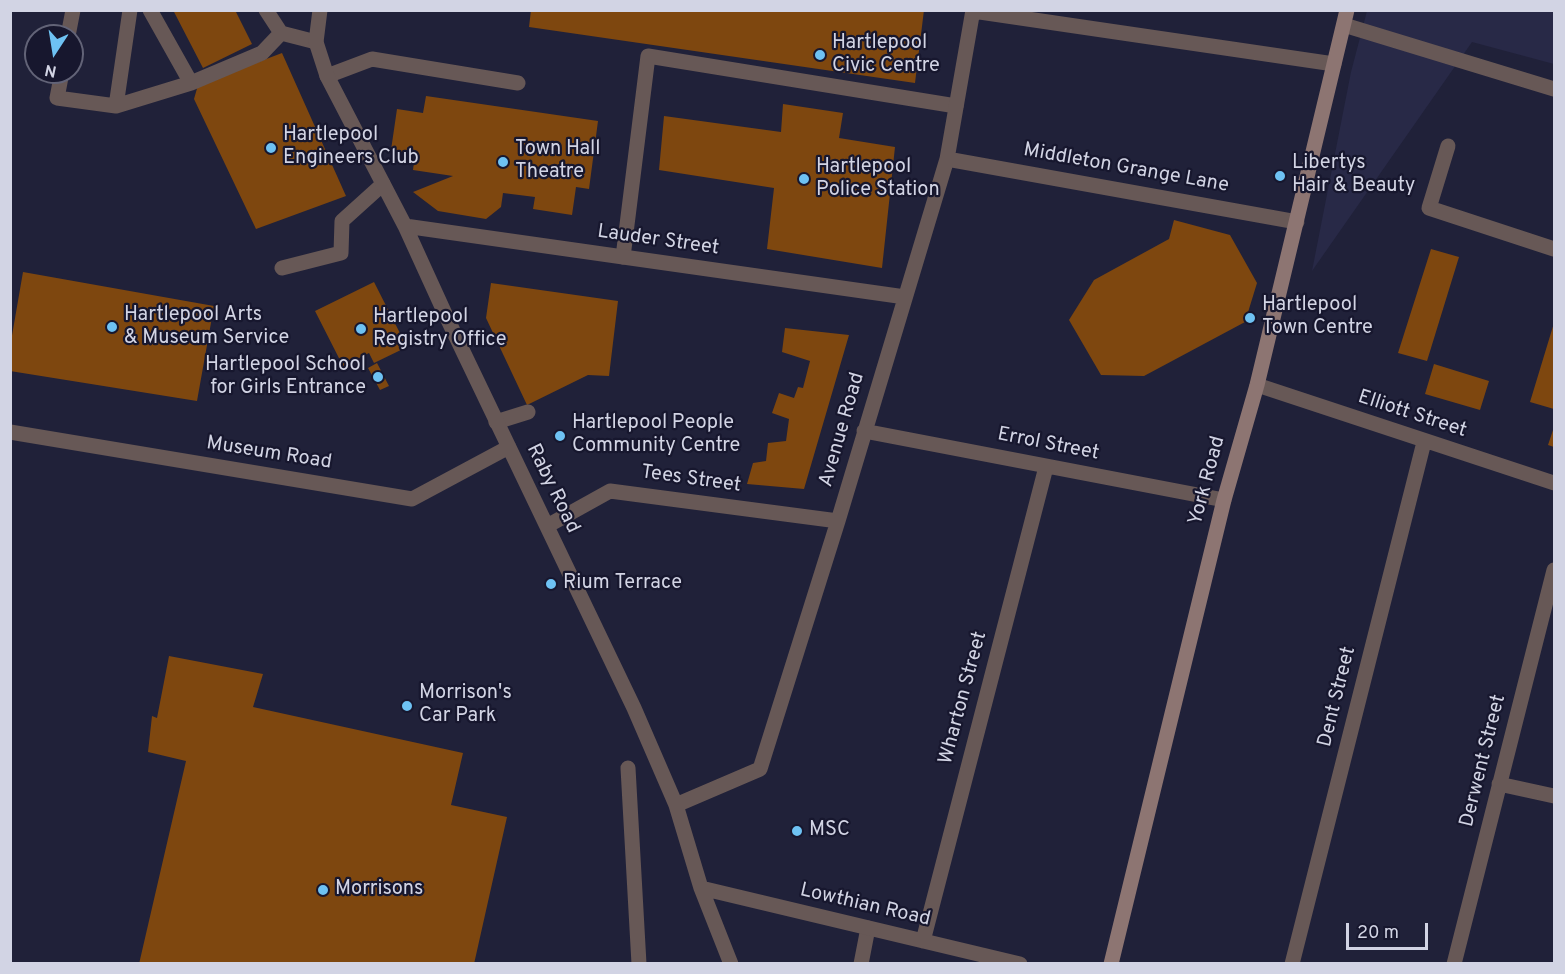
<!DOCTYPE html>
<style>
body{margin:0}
#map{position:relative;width:1565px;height:974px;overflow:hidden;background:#202139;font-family:Overpass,sans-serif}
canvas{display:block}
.frame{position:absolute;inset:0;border:12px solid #d2d4e4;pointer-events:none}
.north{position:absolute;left:24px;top:24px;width:60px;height:60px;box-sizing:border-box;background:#17172e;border:2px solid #626377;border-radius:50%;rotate:192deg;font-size:16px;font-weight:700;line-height:24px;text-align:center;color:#d2d4e4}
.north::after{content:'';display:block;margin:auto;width:21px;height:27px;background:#6ec2f3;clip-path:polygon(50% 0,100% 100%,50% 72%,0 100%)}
.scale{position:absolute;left:1346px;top:923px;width:82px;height:27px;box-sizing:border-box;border:3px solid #d2d4e4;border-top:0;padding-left:8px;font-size:18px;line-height:21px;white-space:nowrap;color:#d2d4e4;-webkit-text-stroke:4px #17172e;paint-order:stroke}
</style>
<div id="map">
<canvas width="1565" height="974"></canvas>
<div class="frame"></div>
<div class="north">N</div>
<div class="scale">20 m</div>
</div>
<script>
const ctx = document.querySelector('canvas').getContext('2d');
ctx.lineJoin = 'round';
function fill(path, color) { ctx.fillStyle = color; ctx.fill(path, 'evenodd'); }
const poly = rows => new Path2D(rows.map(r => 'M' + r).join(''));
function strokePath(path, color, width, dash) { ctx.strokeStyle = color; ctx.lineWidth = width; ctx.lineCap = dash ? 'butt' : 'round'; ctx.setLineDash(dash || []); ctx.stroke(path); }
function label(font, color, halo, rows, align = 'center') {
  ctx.font = font + ' Overpass,sans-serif'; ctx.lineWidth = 4.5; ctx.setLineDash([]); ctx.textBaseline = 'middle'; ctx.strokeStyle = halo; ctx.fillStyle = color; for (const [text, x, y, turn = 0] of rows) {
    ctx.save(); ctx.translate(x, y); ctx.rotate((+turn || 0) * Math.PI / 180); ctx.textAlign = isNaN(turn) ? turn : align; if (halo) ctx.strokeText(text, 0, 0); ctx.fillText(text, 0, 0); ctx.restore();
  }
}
const built = poly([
 [1367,11,1554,11,1554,64,1472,42,1312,271,1351,72]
]);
const building = poly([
 [173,10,235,10,252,44,203,68],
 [531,10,924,10,915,83,529,27],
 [282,53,346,196,256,229,194,99,198,85],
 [426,96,598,121,589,189,576,187,572,215,533,209,535,197,503,193,501,207,486,219,438,211,413,192,453,176,413,170,415,154,391,150,397,109,423,113],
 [783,104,843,113,839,138,895,147,882,268,767,249,774,188,659,170,664,116,781,132],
 [1174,220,1230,235,1257,283,1245,322,1144,376,1101,375,1069,320,1094,280,1169,239],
 [1431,249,1459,257,1427,361,1398,353],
 [23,272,214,306,197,401,10,371,10,347],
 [374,282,407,347,374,363,369,353,343,366,315,311],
 [491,283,618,301,609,376,588,375,527,405,486,318],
 [1554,323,1554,409,1530,402],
 [785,328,849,335,804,489,747,484,753,463,766,461,768,443,786,441,789,419,772,413,779,393,794,398,798,387,803,388,810,361,782,352],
 [377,363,389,386,380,390,368,368],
 [1434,364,1489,381,1480,410,1425,394],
 [1554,427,1554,447,1548,445],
 [169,656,263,674,253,707,463,753,451,805,507,817,474,964,139,964,186,761,148,752,152,716,157,718]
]);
const service = poly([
 [150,10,191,83],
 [266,10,281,33,316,42],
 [1344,25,1554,89],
 [68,36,73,10],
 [62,72,57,98,116,106,191,83,262,53,281,33],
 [327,76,372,59,518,83],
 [116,106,130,10],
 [623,257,648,56,956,106],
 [282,268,341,253,342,221,383,184],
 [496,422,528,412],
 [861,964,868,928]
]);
const minor = poly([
 [320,10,316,42,327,76,405,226,447,318,634,708,676,805,701,888,731,964],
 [973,11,1334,64],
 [1448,146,1429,208,1554,249],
 [947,159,1297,222],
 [405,226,905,297],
 [1257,385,1554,483],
 [864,431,1224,500],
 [10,432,412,499,509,447],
 [547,526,610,491,838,521],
 [628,768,639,964],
 [1499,784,1554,796],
 [676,805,760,769,838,521,947,159,973,10],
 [701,888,1020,964],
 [923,941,1046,467],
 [1292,964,1424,442],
 [1454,964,1554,570]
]);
const secondary = poly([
 [1111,964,1224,500,1257,385,1347,10]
]);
const markers = [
 [820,55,6,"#6ec2f3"],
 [271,148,6,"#6ec2f3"],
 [503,162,6,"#6ec2f3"],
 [1280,176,6,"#6ec2f3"],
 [804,179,6,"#6ec2f3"],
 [1250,318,6,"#6ec2f3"],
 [112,327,6,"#6ec2f3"],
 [361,329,6,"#6ec2f3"],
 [378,377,6,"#6ec2f3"],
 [560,436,6,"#6ec2f3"],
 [551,584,6,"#6ec2f3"],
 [407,706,6,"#6ec2f3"],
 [797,831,6,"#6ec2f3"],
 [323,890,6,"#6ec2f3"]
];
const poiNames = [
 ["Hartlepool",832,44],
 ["Civic Centre",832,67],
 ["Hartlepool",283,136],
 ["Engineers Club",283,159],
 ["Town Hall",515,150],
 ["Theatre",515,173],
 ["Libertys",1292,164],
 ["Hair & Beauty",1292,187],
 ["Hartlepool",816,168],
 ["Police Station",816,191],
 ["Hartlepool",1262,306],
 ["Town Centre",1262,329],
 ["Hartlepool Arts",124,316],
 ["& Museum Service",124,339],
 ["Hartlepool",373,318],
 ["Registry Office",373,341],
 ["Hartlepool School",366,366,"right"],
 ["for Girls Entrance",366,389,"right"],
 ["Hartlepool People",572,424],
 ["Community Centre",572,447],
 ["Rium Terrace",563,584],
 ["Morrison's",419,694],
 ["Car Park",419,717],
 ["MSC",809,831],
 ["Morrisons",335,890]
];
const streetNames = [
 ["Middleton Grange Lane",1126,169,10],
 ["Lauder Street",658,241,8],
 ["Elliott Street",1412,415,18],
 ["Avenue Road",843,430,-74],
 ["Errol Street",1048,445,11],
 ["Museum Road",269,454,9],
 ["Tees Street",691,480,8],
 ["York Road",1208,481,-75],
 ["Raby Road",552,489,64],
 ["Dent Street",1338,697,-76],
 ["Wharton Street",964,698,-75],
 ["Derwent Street",1484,761,-76],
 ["Lowthian Road",865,906,13]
];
fill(built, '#282947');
fill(building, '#7e470f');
strokePath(service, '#675856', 15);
strokePath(minor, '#675856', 15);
strokePath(secondary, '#8d7572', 15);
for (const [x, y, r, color] of markers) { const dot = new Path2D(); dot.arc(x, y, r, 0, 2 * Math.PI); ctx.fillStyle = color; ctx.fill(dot); strokePath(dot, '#17172e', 2); }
label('20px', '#d2d4e4', '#17172e', poiNames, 'left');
label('20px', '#d2d4e4', '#17172e', streetNames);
</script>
